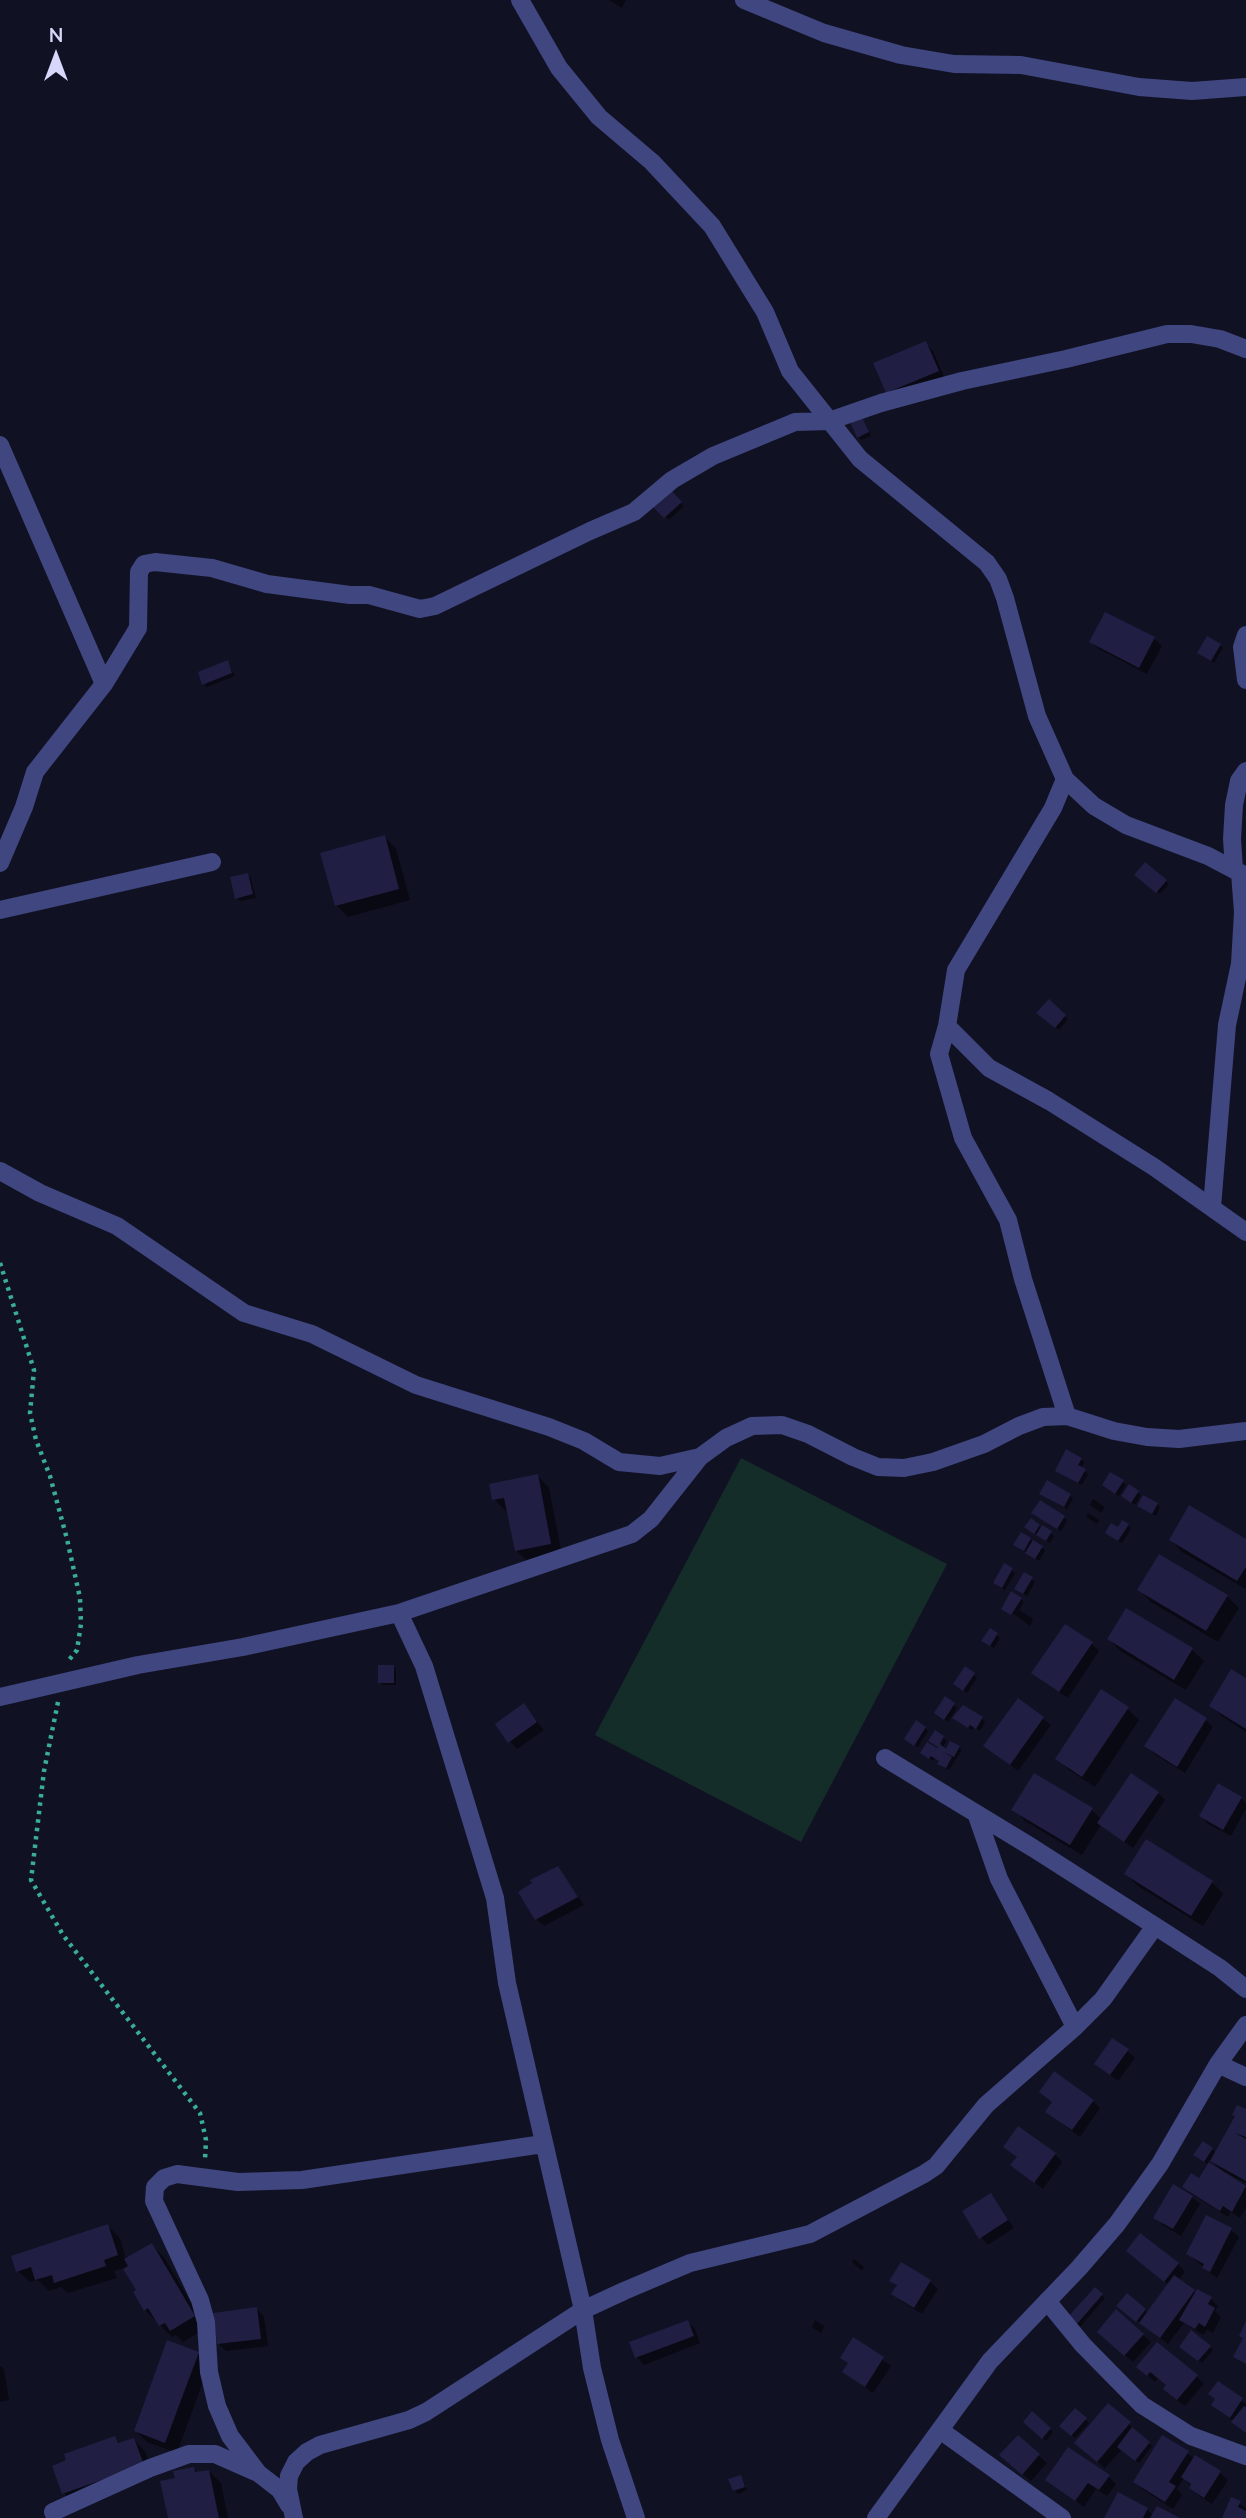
<!DOCTYPE html>
<style>
body{margin:0}
#map{position:relative;width:1246px;height:2518px;overflow:hidden;background:#111124;font-family:Lato,sans-serif}
canvas{display:block}
.north{position:absolute;left:21px;top:21px;width:70px;height:70px;-webkit-text-stroke:5px #111124;paint-order:stroke;rotate:0deg;font-size:19px;font-weight:700;line-height:28px;text-align:center;color:#d7d7fc}
.north::after{content:'';display:block;margin:auto;width:24px;height:32px;background:#d7d7fc;clip-path:polygon(50% 0,100% 100%,50% 72%,0 100%)}
</style>
<div id="map">
<canvas width="1246" height="2518"></canvas>
<div class="north">N</div>
</div>
<script>
const ctx = document.querySelector('canvas').getContext('2d');
ctx.lineJoin = 'round';
function fill(path, color) { ctx.fillStyle = color; ctx.fill(path, 'evenodd'); }
const poly = rows => new Path2D(rows.map(r => 'M' + r).join(''));
function strokePath(path, color, width, dash) { ctx.strokeStyle = color; ctx.lineWidth = width; ctx.lineCap = dash ? 'butt' : 'round'; ctx.setLineDash(dash || []); ctx.stroke(path); }
const green = poly([
 [741,1458,947,1564,801,1842,595,1735]
]);
const shadow = poly([
 [609,0,626,0,622,8],
 [925,343,933,351,945,379,888,392],
 [862,419,871,436,861,440,858,437],
 [671,493,684,506,669,520,656,507],
 [1106,614,1154,639,1162,646,1147,674,1099,649,1092,642],
 [1220,645,1223,648,1214,663,1202,656],
 [227,662,235,676,207,687,204,684],
 [385,837,396,849,410,900,348,917,336,905],
 [248,875,251,878,256,898,240,901,236,898],
 [1140,878,1166,881,1169,884,1160,894],
 [1049,1001,1068,1019,1059,1030,1039,1013],
 [1067,1452,1085,1462,1081,1468,1088,1474,1082,1485,1061,1474],
 [1111,1474,1126,1485,1119,1496,1107,1488],
 [538,1476,549,1488,562,1555,528,1562,516,1550,509,1510,506,1511,494,1499],
 [1137,1492,1141,1495,1135,1505,1127,1499],
 [1070,1495,1073,1499,1067,1509,1045,1497],
 [1093,1499,1105,1507,1101,1513,1090,1505],
 [1157,1504,1160,1507,1156,1516,1139,1506],
 [1088,1513,1099,1520,1097,1524,1086,1517],
 [1037,1516,1064,1517,1067,1521,1061,1531],
 [1031,1520,1054,1536,1050,1543,1030,1530],
 [1128,1525,1131,1529,1122,1543,1110,1536],
 [1022,1534,1045,1550,1039,1561,1015,1545],
 [1171,1540,1246,1541,1246,1589,1182,1552],
 [1005,1565,1015,1573,1005,1590,998,1586],
 [1025,1574,1035,1582,1027,1596,1020,1592],
 [1139,1590,1227,1596,1239,1608,1218,1642,1151,1602],
 [1021,1599,1024,1602,1019,1610,1033,1619,1030,1626,1016,1615,1006,1612],
 [1126,1610,1192,1650,1204,1661,1186,1690,1120,1651,1109,1639],
 [990,1630,1000,1638,994,1648,987,1644],
 [1092,1644,1099,1651,1068,1698,1041,1680],
 [393,1666,396,1670,396,1685,383,1685,380,1682],
 [974,1675,977,1678,967,1693,959,1687],
 [1246,1680,1246,1732,1223,1717,1211,1706],
 [945,1699,957,1708,948,1722,939,1716],
 [1018,1700,1051,1725,1018,1771,985,1745],
 [524,1706,544,1730,517,1749,510,1741],
 [1128,1709,1139,1720,1095,1787,1069,1770,1057,1758],
 [982,1718,985,1722,980,1731,974,1727,972,1730,957,1721],
 [1206,1720,1213,1727,1185,1773,1154,1754,1147,1746],
 [925,1728,928,1731,918,1747,909,1742],
 [935,1732,947,1741,942,1748,947,1751,959,1747,962,1750,949,1770,943,1767,940,1764,941,1762,935,1758,933,1761,925,1756,939,1747],
 [1158,1793,1165,1800,1133,1848,1101,1825,1082,1855,1025,1821,1014,1809,1092,1810,1102,1820],
 [1241,1798,1246,1803,1246,1809,1231,1836,1208,1824,1201,1816],
 [557,1868,584,1905,544,1926,536,1919],
 [1126,1874,1212,1882,1223,1894,1203,1926,1138,1886],
 [1127,2051,1135,2058,1118,2081,1096,2064],
 [1041,2092,1093,2101,1100,2108,1080,2137,1047,2112,1053,2103],
 [1246,2111,1246,2183,1222,2171,1210,2159,1207,2164,1199,2158,1212,2149,1216,2153,1237,2117],
 [1013,2154,1055,2154,1062,2162,1043,2189,1013,2165,1018,2158],
 [1221,2173,1246,2188,1246,2208,1240,2218,1231,2212,1228,2217,1192,2194,1184,2187],
 [990,2195,1014,2228,988,2245,981,2237],
 [1192,2197,1200,2204,1181,2236,1163,2225,1156,2218],
 [1207,2217,1231,2230,1239,2237,1217,2278,1188,2254],
 [108,2226,120,2238,126,2260,152,2245,164,2257,206,2328,183,2342,176,2335,172,2337,145,2310,138,2291,125,2268,114,2271,117,2278,68,2293,61,2287,49,2291,38,2280,30,2282,18,2271],
 [1128,2251,1178,2264,1185,2272,1178,2280,1196,2293,1211,2299,1218,2306,1215,2311,1221,2317,1213,2333,1207,2330,1203,2335,1184,2323,1168,2344,1122,2309,1127,2296,1148,2313,1169,2285],
 [854,2259,864,2267,862,2271,852,2262],
 [902,2264,930,2282,938,2289,922,2314,901,2301,894,2293,898,2287,892,2281],
 [1095,2289,1105,2298,1080,2327,1070,2318],
 [257,2309,264,2317,268,2346,226,2351,219,2344],
 [1116,2311,1151,2342,1133,2362,1106,2339],
 [815,2320,824,2326,821,2333,812,2327],
 [688,2322,695,2329,700,2343,644,2365,637,2357],
 [854,2340,891,2366,873,2393,844,2372,849,2364,842,2357],
 [1209,2347,1213,2350,1202,2363,1184,2350],
 [198,2353,209,2365,177,2453,147,2442,136,2431],
 [0,2366,4,2369,9,2400,0,2402],
 [1139,2367,1196,2376,1204,2384,1185,2406,1172,2396,1167,2386,1158,2378,1155,2382],
 [1218,2383,1246,2404,1246,2432,1213,2404,1216,2400],
 [1109,2405,1152,2446,1139,2463,1122,2449,1105,2468,1084,2450],
 [1075,2411,1089,2423,1075,2438,1062,2426],
 [1032,2414,1053,2432,1046,2441,1025,2422],
 [1018,2437,1047,2463,1031,2481,1009,2462],
 [1163,2437,1195,2459,1196,2457,1220,2473,1228,2480,1212,2504,1198,2495,1184,2478,1177,2489,1182,2495,1173,2509,1142,2489,1135,2482],
 [114,2438,121,2444,134,2440,145,2451,154,2476,75,2505,64,2493],
 [194,2469,198,2474,209,2471,221,2483,228,2518,170,2518,177,2479],
 [1108,2476,1116,2484,1107,2496,1096,2489,1084,2507,1047,2480],
 [740,2477,747,2490,738,2494,734,2490],
 [1232,2499,1246,2508,1246,2518,1223,2518],
 [1147,2509,1153,2516,1176,2518,1106,2518]
]);
const building = poly([
 [926,341,939,371,886,393,873,363],
 [862,417,869,432,857,438,850,422],
 [671,490,682,502,664,518,653,507],
 [1105,612,1155,637,1139,668,1089,642],
 [1207,636,1221,644,1211,661,1197,653],
 [228,660,232,673,202,685,198,672],
 [385,835,399,889,335,906,320,853],
 [1145,862,1167,880,1156,893,1134,875],
 [248,873,253,894,235,899,230,877],
 [1049,999,1066,1015,1055,1028,1036,1013],
 [1066,1449,1082,1458,1078,1465,1086,1469,1078,1483,1055,1471],
 [1110,1472,1124,1480,1115,1494,1102,1485],
 [538,1474,551,1544,515,1551,504,1498,492,1500,489,1484],
 [1047,1480,1071,1494,1064,1507,1039,1494],
 [1129,1484,1139,1491,1131,1503,1121,1496],
 [1143,1495,1158,1503,1152,1514,1137,1506],
 [1040,1500,1065,1516,1057,1529,1031,1513],
 [1189,1505,1246,1539,1246,1567,1237,1581,1169,1540],
 [1031,1518,1040,1525,1034,1534,1024,1527],
 [1122,1520,1129,1524,1118,1541,1105,1533,1111,1523,1118,1527],
 [1042,1525,1052,1531,1046,1541,1036,1535],
 [1021,1532,1031,1538,1024,1551,1013,1545],
 [1033,1540,1043,1546,1035,1559,1025,1553],
 [1159,1554,1228,1595,1206,1631,1137,1590],
 [1004,1563,1013,1568,1002,1588,993,1583],
 [1024,1572,1033,1577,1023,1594,1014,1589],
 [1011,1591,1022,1598,1011,1615,1001,1609],
 [1126,1608,1193,1648,1174,1680,1107,1639],
 [1065,1624,1093,1642,1059,1692,1031,1673],
 [990,1628,998,1633,990,1646,981,1641],
 [378,1665,394,1665,394,1683,378,1683],
 [965,1666,975,1673,963,1691,953,1684],
 [1231,1669,1246,1678,1246,1729,1209,1706],
 [1101,1689,1129,1707,1082,1777,1055,1759],
 [945,1696,955,1703,944,1720,934,1713],
 [1018,1698,1044,1717,1010,1765,983,1746],
 [1175,1698,1207,1718,1177,1767,1144,1746],
 [524,1703,537,1722,508,1743,495,1724],
 [963,1705,983,1717,976,1729,970,1725,968,1728,952,1718],
 [916,1720,926,1727,914,1746,904,1739],
 [935,1730,944,1736,940,1744,946,1749,950,1741,960,1746,954,1757,943,1752,952,1757,946,1768,937,1764,939,1761,931,1756,929,1759,920,1753,927,1742,937,1748,938,1747,928,1741],
 [1034,1773,1093,1808,1070,1845,1011,1810],
 [1131,1773,1159,1792,1124,1842,1097,1823],
 [1218,1783,1242,1797,1223,1830,1199,1816],
 [1146,1839,1213,1881,1191,1916,1124,1874],
 [558,1866,578,1897,535,1920,518,1892,532,1883,530,1880],
 [1112,2038,1129,2049,1110,2075,1094,2064],
 [1054,2071,1094,2100,1072,2130,1045,2112,1052,2102,1039,2092],
 [1237,2105,1246,2109,1246,2137,1235,2133,1246,2139,1246,2181,1210,2161,1235,2116,1232,2115],
 [1018,2126,1056,2153,1034,2183,1010,2165,1017,2157,1003,2147],
 [1203,2141,1213,2148,1204,2162,1193,2155],
 [1209,2162,1246,2186,1232,2212,1223,2206,1220,2211,1182,2187,1191,2173,1199,2178],
 [1173,2184,1193,2196,1173,2229,1153,2218],
 [991,2193,1008,2220,979,2239,962,2211],
 [1206,2215,1232,2228,1210,2272,1202,2268,1204,2264,1186,2254],
 [108,2224,118,2255,104,2260,106,2266,54,2283,52,2275,35,2280,31,2267,16,2272,11,2256],
 [1140,2233,1179,2263,1164,2282,1126,2251],
 [152,2243,195,2316,170,2331,165,2323,159,2326,148,2308,144,2311,133,2292,136,2290,123,2269,128,2266,124,2259],
 [901,2262,931,2280,914,2308,891,2294,897,2285,889,2281],
 [1174,2275,1195,2290,1160,2338,1139,2323],
 [1095,2287,1103,2294,1076,2325,1067,2318],
 [1197,2289,1212,2297,1208,2304,1215,2308,1205,2327,1199,2323,1195,2329,1179,2320],
 [1127,2293,1146,2309,1136,2322,1116,2306],
 [257,2307,261,2339,217,2344,213,2313],
 [1116,2309,1144,2334,1124,2356,1097,2332],
 [688,2320,694,2336,635,2358,629,2342],
 [1246,2321,1246,2364,1233,2357,1243,2338,1239,2336],
 [1191,2330,1211,2346,1198,2361,1179,2347],
 [853,2337,884,2357,865,2387,842,2372,848,2363,840,2358],
 [167,2340,199,2352,165,2443,134,2431],
 [1157,2342,1198,2375,1177,2400,1163,2389,1166,2385,1150,2372,1147,2376,1136,2367],
 [1218,2381,1243,2398,1230,2418,1211,2405,1215,2399,1208,2394],
 [1108,2403,1131,2422,1097,2462,1074,2443],
 [1244,2406,1246,2407,1246,2433,1231,2422],
 [1075,2408,1087,2418,1071,2436,1059,2426],
 [1032,2411,1051,2428,1042,2439,1023,2422],
 [1132,2427,1150,2442,1135,2461,1117,2447],
 [1018,2435,1040,2454,1022,2475,999,2455],
 [1162,2435,1189,2451,1169,2482,1176,2486,1165,2502,1133,2482],
 [115,2436,118,2443,134,2438,144,2465,62,2494,52,2466,66,2460,64,2454],
 [1068,2447,1110,2475,1099,2490,1088,2483,1075,2501,1045,2480],
 [1195,2455,1221,2471,1204,2498,1189,2488,1191,2484,1181,2477],
 [194,2467,195,2472,209,2470,219,2518,168,2518,160,2481,175,2478,173,2471],
 [741,2475,745,2487,733,2491,728,2479],
 [1118,2492,1148,2508,1143,2518,1104,2518],
 [1231,2497,1241,2501,1238,2507,1246,2511,1246,2518,1222,2518],
 [1157,2506,1180,2518,1150,2518]
]);
const path = poly([
 [0,1263,34,1370,30,1413,36,1440,50,1476,67,1539,80,1598,81,1624,77,1650,69,1660],
 [58,1702,44,1771,31,1880,63,1935,200,2113,206,2140,205,2160]
]);
const minor = poly([
 [520,0,559,68,599,117,652,162,712,226,765,312,790,371,860,459,987,563,998,579,1005,598,1037,716,1065,779,1094,806,1126,825,1208,856,1246,876],
 [744,0,824,33,901,55,954,64,1021,65,1139,87,1192,91,1246,87],
 [0,445,104,684],
 [1246,635,1242,647,1246,680],
 [1065,779,1053,808,956,970,947,1026,939,1054,963,1138,1008,1220,1023,1279,1067,1416],
 [0,863,24,807,35,772,104,684,138,628,139,572,144,564,155,562,212,568,267,584,350,595,369,595,420,609,435,606,590,531,634,512,672,480,713,456,795,422,829,421,881,403,962,381,1066,359,1167,334,1191,334,1220,339,1246,349],
 [1234,869,1232,839,1234,805,1239,781,1246,771],
 [0,910,212,862],
 [947,1026,989,1068,1049,1101,1154,1167,1246,1232],
 [0,1171,40,1193,117,1226,244,1313,312,1334,416,1385,549,1427,584,1441,619,1462,660,1466,700,1457],
 [1212,1207,1227,1025,1240,964,1243,912,1240,873],
 [399,1613,424,1666,495,1898,507,1983,583,2310,592,2368,610,2440,636,2518],
 [0,1697,138,1665,243,1647,399,1613,632,1534,651,1519,700,1457,726,1438,752,1426,782,1425,808,1434,853,1457,878,1467,904,1468,933,1462,984,1444,1019,1426,1043,1417,1067,1416,1114,1431,1147,1437,1179,1439,1246,1431],
 [885,1758,1033,1848,1155,1926],
 [976,1813,999,1879,1075,2027],
 [1218,2064,1246,2077],
 [1047,2301,1083,2345,1142,2405,1191,2436,1246,2456],
 [940,2430,1062,2518],
 [258,2473,230,2436,217,2406,209,2372,206,2322,200,2300,154,2201,155,2187,164,2178,177,2174,238,2182,302,2180,543,2144],
 [53,2512,150,2468,189,2454,215,2454,258,2473,280,2490,289,2505],
 [294,2518,288,2489,289,2476,296,2462,307,2452,320,2445,409,2420,426,2412,583,2310,624,2291,690,2263,810,2234,924,2174,936,2166,986,2105,1075,2027,1103,1999,1155,1926,1220,1968,1246,1989],
 [876,2518,990,2361,1079,2268,1117,2224,1160,2164,1218,2064,1246,2025]
]);
fill(green, '#142d29');
fill(shadow, '#0007');
fill(building, '#211e43');
strokePath(path, '#3aad96', 4.5, [3.5, 5]);
strokePath(minor, '#40467f', 18);
</script>
